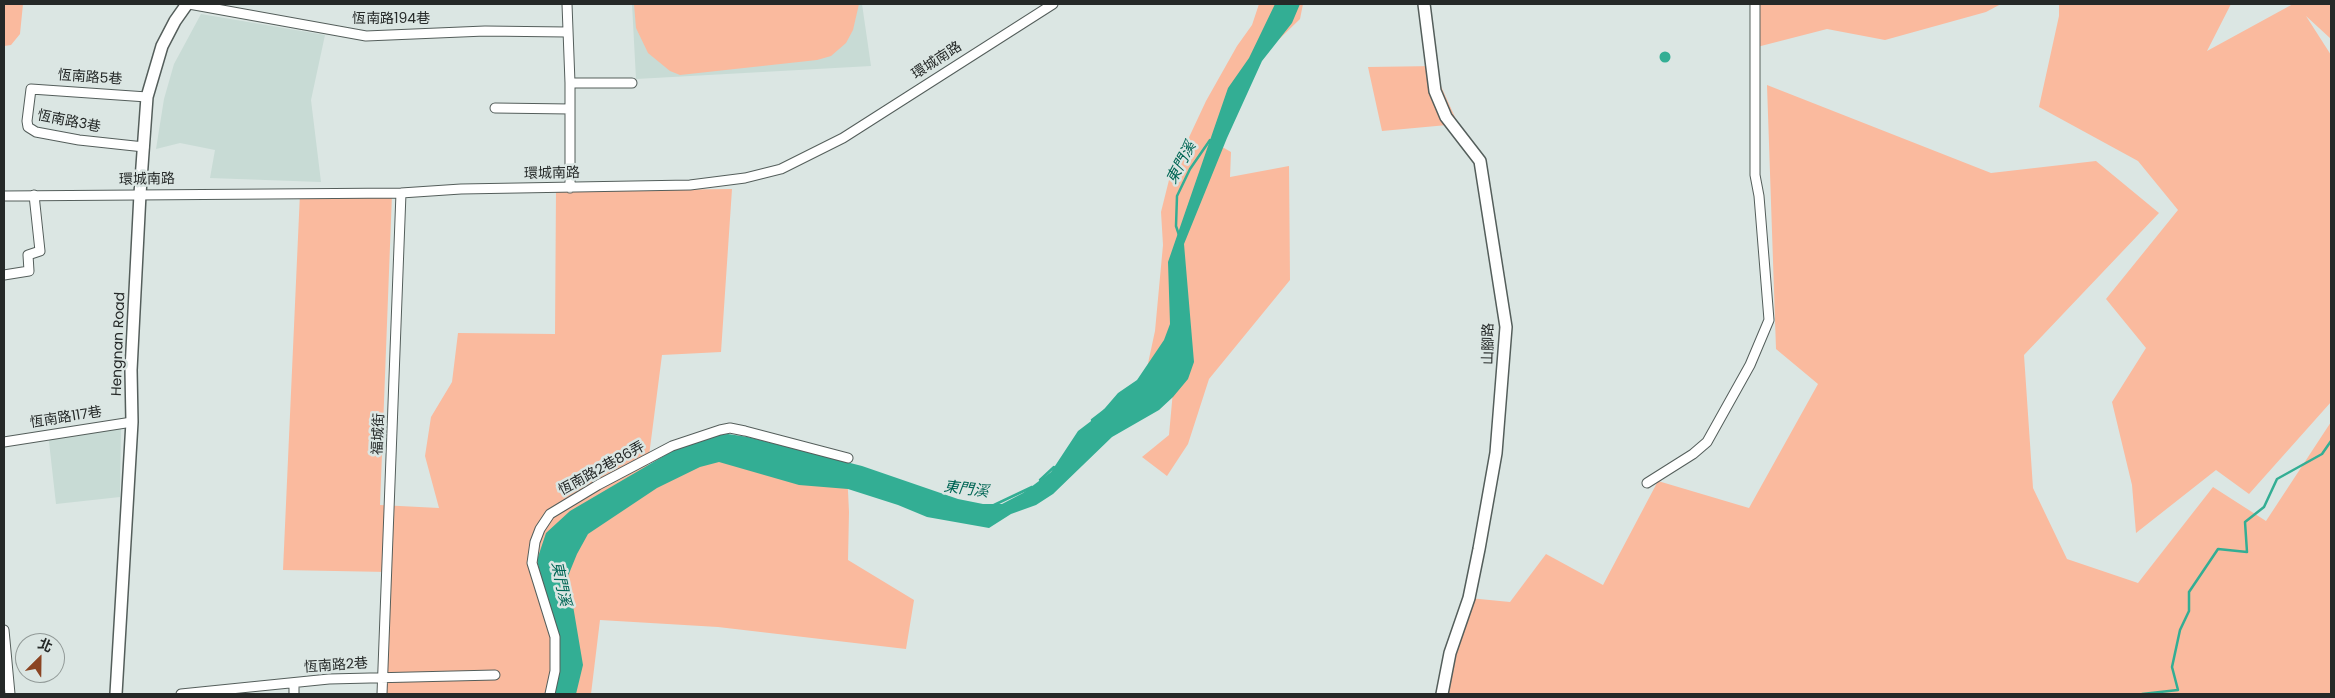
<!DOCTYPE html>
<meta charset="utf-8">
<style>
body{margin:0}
#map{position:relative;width:2335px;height:698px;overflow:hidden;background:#dbe6e3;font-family:Poppins,"Noto Sans TC",sans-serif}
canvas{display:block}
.frame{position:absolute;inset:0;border:5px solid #252928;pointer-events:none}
.north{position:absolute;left:15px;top:633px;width:50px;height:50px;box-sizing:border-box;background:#dbe6e3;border:1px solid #929a98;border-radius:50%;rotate:23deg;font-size:14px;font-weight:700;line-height:20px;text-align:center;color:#252928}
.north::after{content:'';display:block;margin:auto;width:18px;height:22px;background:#8b4422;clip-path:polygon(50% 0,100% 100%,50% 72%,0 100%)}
</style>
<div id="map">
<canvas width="2335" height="698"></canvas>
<div class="frame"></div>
<div class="north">北</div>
</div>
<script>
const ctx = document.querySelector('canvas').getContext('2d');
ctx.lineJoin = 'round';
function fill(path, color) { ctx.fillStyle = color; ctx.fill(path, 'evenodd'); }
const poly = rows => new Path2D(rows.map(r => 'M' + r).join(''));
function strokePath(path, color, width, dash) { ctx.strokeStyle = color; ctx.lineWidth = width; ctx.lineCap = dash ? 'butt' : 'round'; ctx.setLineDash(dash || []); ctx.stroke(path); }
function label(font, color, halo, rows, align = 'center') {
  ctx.font = font + ' Poppins,"Noto Sans TC",sans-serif'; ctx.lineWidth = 5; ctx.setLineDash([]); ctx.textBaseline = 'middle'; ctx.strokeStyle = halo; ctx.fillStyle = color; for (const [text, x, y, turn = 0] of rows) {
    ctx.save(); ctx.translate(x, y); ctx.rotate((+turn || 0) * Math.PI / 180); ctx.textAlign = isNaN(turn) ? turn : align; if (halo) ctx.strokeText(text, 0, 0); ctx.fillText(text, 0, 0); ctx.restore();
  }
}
const built = poly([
 [632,4,862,4,871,66,636,79],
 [201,14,325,35,311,100,321,182,210,178,215,150,180,143,156,149,164,99,174,64],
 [121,428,120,497,56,504,48,433]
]);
const green = poly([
 [4,4,23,4,20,34,11,45,4,46],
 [634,4,859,4,853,30,846,43,831,56,817,60,680,75,670,71,648,53,636,28],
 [1259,4,1303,4,1300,19,1267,51,1210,140,1231,152,1230,177,1289,166,1290,280,1209,379,1188,444,1167,476,1142,457,1169,435,1174,380,1147,368,1155,331,1163,245,1161,212,1169,180,1206,101,1237,46,1252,25],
 [1753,4,2001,4,1986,12,1885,40,1827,29,1757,47],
 [2059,4,2231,4,2207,51,2293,4,2331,4,2331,39,2306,16,2331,55,2331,402,2249,494,2216,470,2136,533,2132,485,2112,402,2146,348,2106,299,2178,210,2138,161,2039,107,2059,16],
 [1436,66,1440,84,1458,124,1382,131,1368,67],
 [1767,85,1991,173,2096,161,2159,213,2024,355,2033,488,2067,559,2138,583,2213,487,2266,521,2331,422,2331,694,1443,694,1469,598,1510,602,1546,554,1603,585,1658,481,1749,508,1818,384,1776,349],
 [732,189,721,352,662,355,646,479,689,455,847,470,849,512,848,560,914,600,906,649,718,627,600,620,591,694,382,694,388,572,283,570,300,193,392,194,380,505,439,508,425,456,431,417,452,382,458,333,555,334,556,191]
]);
const water = poly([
 [1275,4,1300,4,1292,23,1262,61,1227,138,1184,244,1194,362,1188,379,1173,397,1159,410,1112,437,1053,494,1036,505,1011,514,989,528,927,517,898,505,848,489,799,485,719,462,700,467,657,488,588,534,577,554,568,576,583,665,576,694,552,694,559,674,560,661,537,560,546,533,570,511,674,450,711,435,728,434,748,437,862,466,958,499,983,504,1002,504,1023,493,1051,472,1078,431,1099,415,1118,393,1137,380,1164,340,1170,324,1168,262,1228,88,1249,58],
 '1659.5 57a5.5 5.5 0 1 1 11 0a5.5 5.5 0 1 1-11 0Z'
]);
const stream = poly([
 [1179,235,1176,226,1177,196,1190,169,1210,140],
 [1092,420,1105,410],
 [1040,480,1054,467],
 [994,505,1032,487],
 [2142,694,2178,690,2172,667,2180,630,2189,611,2189,592,2218,549,2247,552,2245,522,2264,507,2277,479,2322,454,2331,441]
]);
const street = poly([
 [189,4,366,36,485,31,566,32],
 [567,4,570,83,570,188],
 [570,83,632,83],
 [495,108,570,109],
 [144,147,79,140,36,132,28,127,27,121,31,89,147,97],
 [4,196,401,193,461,189,690,185,745,178,781,169,843,138,1053,4],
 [4,275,29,271,28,255,40,251,34,195],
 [4,442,132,422],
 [1647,483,1693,454,1707,442,1750,365,1769,320,1759,196,1755,175,1755,4],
 [4,630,10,694],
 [294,683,294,694],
 [181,694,329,679,495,675],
 [382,694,401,193],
 [550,694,555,671,555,637,532,563,535,542,540,529,550,514,598,485,672,446,720,430,730,428,745,431,848,458]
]);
const secondary = poly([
 [1424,4,1435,91,1446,117,1480,161,1506,327,1496,453,1479,549,1469,598,1450,653,1442,694],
 [116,694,132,422,131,370,140,194,147,97,162,46,175,21,187,4]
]);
const streetNames = [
 ["恆南路194巷",391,19],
 ["環城南路",937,61,-33],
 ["恆南路5巷",90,78,4],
 ["恆南路3巷",69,122,11],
 ["環城南路",552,174,-1],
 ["環城南路",147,180,-1],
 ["Hengnan Road",119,344,-88],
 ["山腳路",1489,344,-89],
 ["恆南路117巷",66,418,-9],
 ["福城街",379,434,-87],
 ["恆南路2巷86弄",602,469,-29],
 ["恆南路2巷",336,666,-4]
];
const waterNames = [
 ["東門溪",1182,163,-62],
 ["東門溪",966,490,7],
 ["東門溪",560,584,78]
];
fill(built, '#c8dbd5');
fill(green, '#faba9e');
fill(water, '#33ae94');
strokePath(stream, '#33ae94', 2.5);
strokePath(street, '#545e5b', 11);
strokePath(secondary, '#545e5b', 14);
strokePath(street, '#fff', 9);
strokePath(secondary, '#fff', 11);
label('14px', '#252928', '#dbe6e3', streetNames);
label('italic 15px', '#065', '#dbe6e3', waterNames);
</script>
